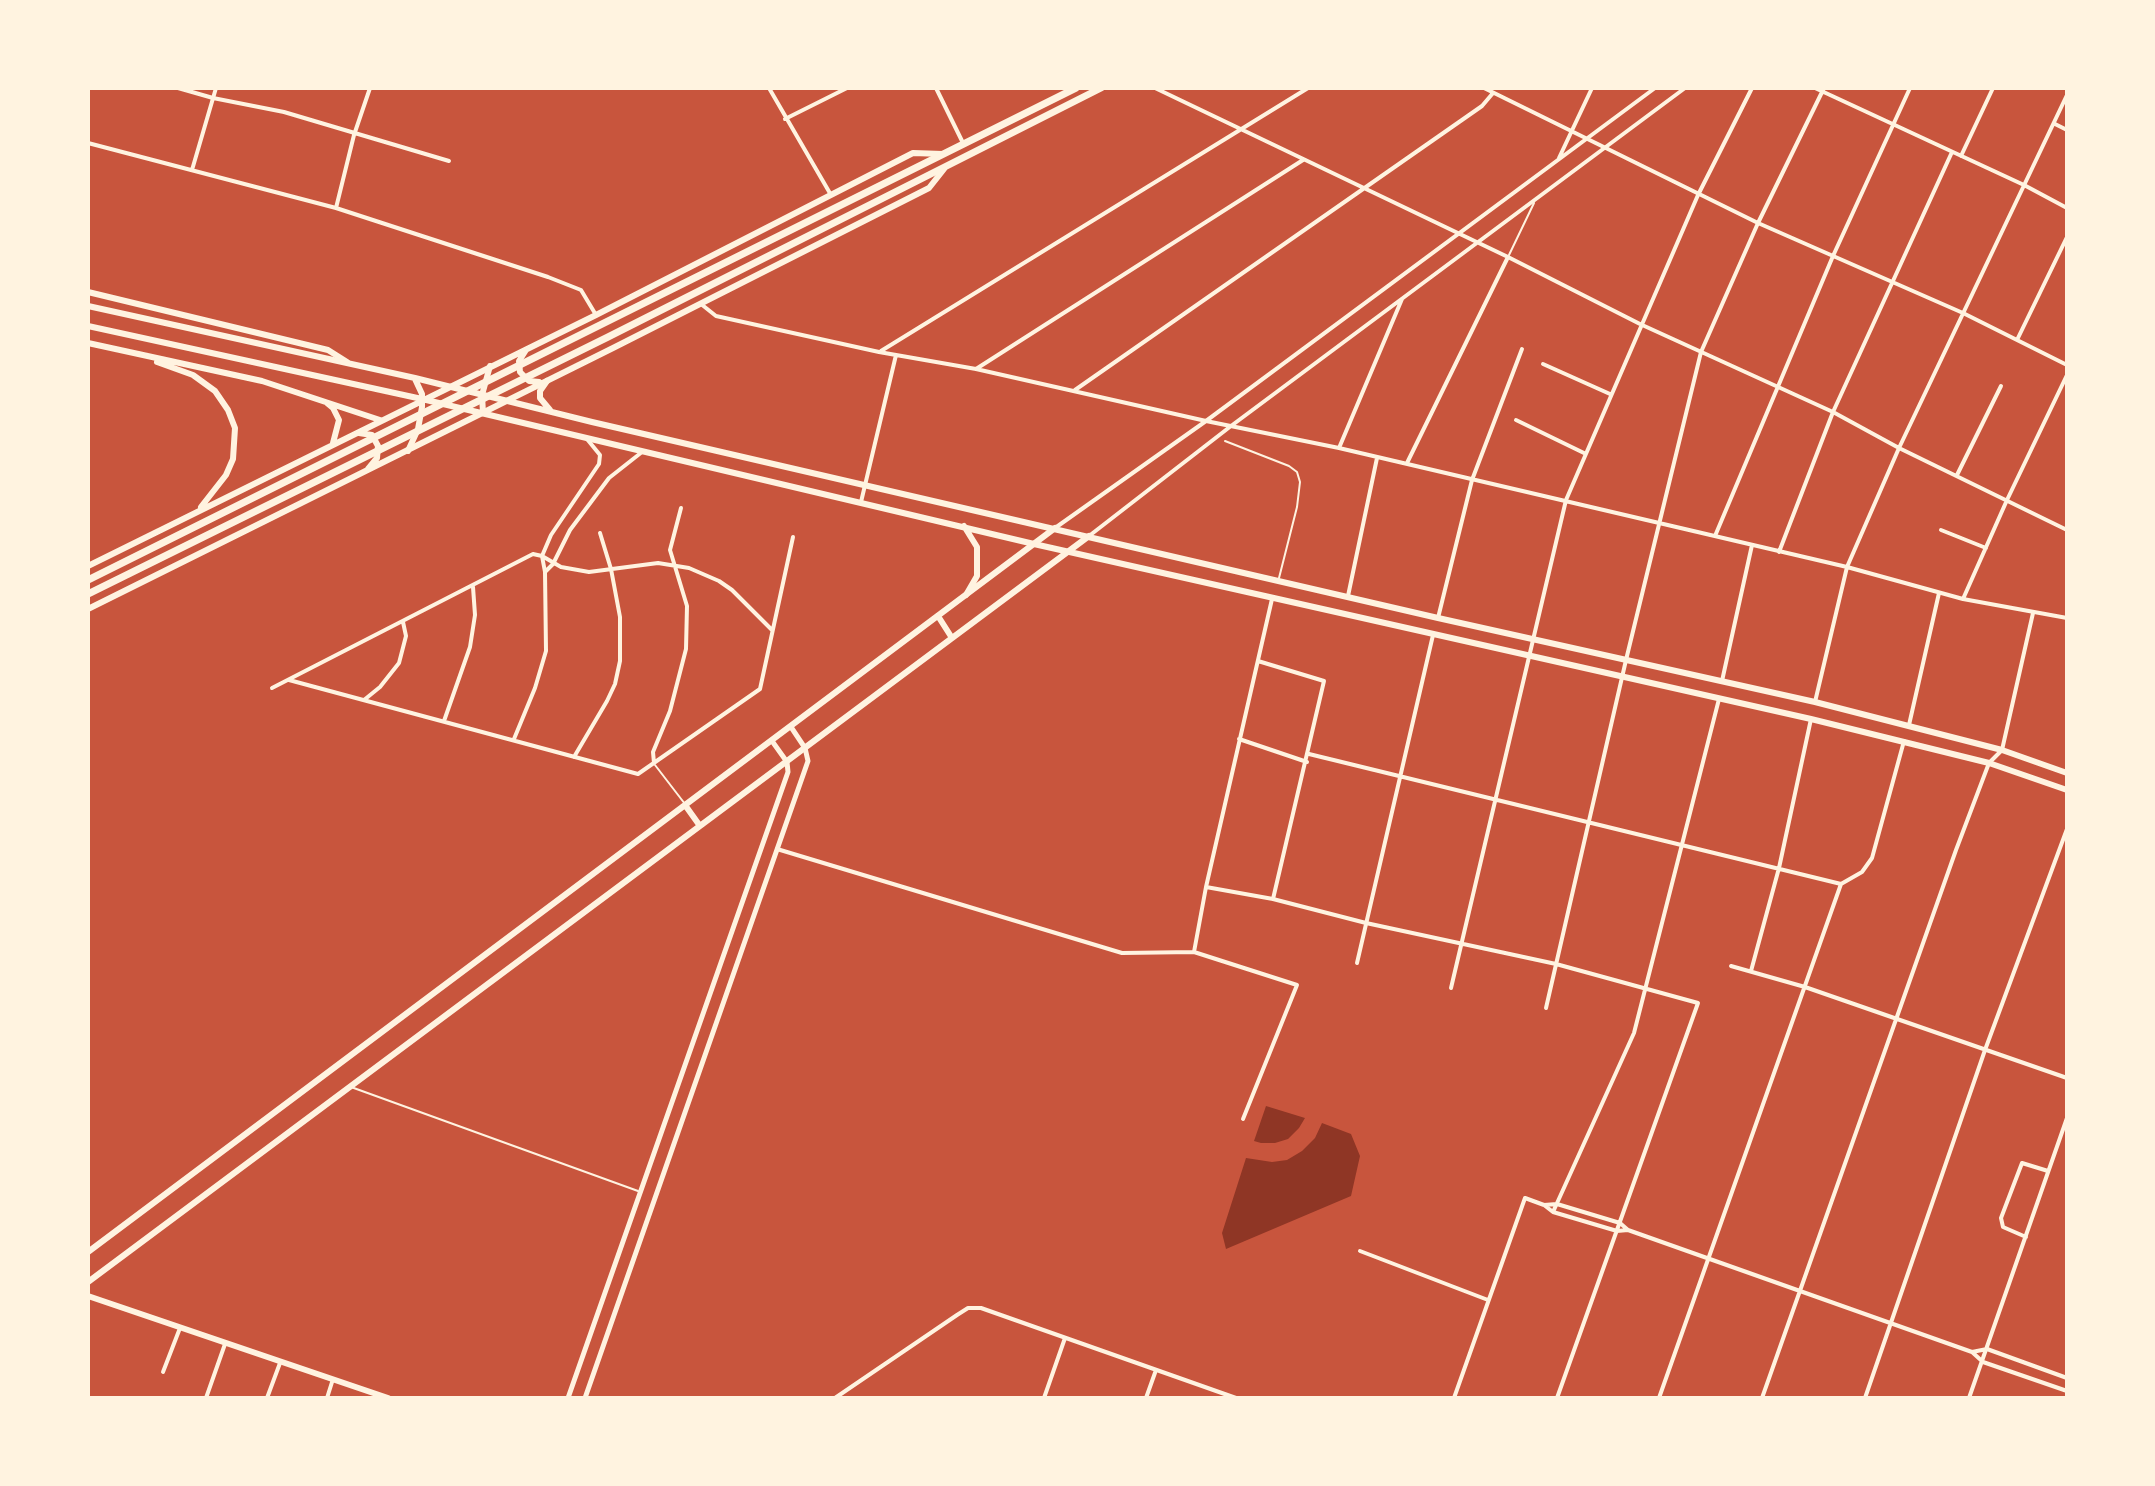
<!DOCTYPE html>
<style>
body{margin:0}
#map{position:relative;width:2155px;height:1486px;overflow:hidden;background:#c8553d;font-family:"Archivo Narrow",sans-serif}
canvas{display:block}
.frame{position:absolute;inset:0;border:90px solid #fff3e0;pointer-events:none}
</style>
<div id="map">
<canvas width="2155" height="1486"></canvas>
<div class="frame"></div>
</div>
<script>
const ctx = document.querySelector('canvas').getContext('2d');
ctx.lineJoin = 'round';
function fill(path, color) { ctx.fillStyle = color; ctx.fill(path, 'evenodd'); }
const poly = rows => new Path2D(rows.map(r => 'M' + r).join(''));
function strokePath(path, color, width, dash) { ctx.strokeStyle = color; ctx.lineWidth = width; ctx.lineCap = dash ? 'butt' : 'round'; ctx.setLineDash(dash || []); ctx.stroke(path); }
const water = poly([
 [1266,1106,1305,1118,1299,1128,1288,1139,1275,1143,1261,1143,1254,1141],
 [1322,1123,1351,1134,1360,1156,1351,1196,1226,1249,1222,1233,1246,1158,1272,1162,1287,1160,1302,1151,1315,1138]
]);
const service = poly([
 [1509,255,1534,203],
 [1225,441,1289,466,1297,472,1300,482,1297,507,1279,578],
 [655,765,685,804],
 [351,1087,638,1191]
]);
const minor = poly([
 [178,88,213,98,284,112,449,161],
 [769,88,831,195],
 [936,88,963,143],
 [1155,88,1508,257,1640,324,1833,412,1899,448,2067,530],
 [1484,88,1758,223,1963,313,2067,365],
 [1815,88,2024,185,2067,208],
 [785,119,847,88],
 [2055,124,2067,130],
 [88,143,336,208,548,277,581,290,596,315],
 [1961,156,1993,88],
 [1559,158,1592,88],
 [192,170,216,88],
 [336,208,354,135,370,88],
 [701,304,716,316,879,352,976,369,1206,421,1339,448,1847,567,1963,599,2067,618],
 [2017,340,2067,237],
 [881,351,1308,88],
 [1543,364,1610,394],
 [976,369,1303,160],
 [1075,390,1482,106,1493,93],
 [1516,420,1586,454],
 [587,439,600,455,599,464,551,535,542,556,545,572,553,564,570,530,609,478,642,452],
 [1339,448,1402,299],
 [1407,463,1508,257],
 [1957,475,2001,386],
 [861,502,896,355],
 [1055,528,1206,421,1655,88],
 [1941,530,1986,548],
 [1089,536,1231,426,1685,88],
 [1715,536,1833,256,1910,88],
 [1779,552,1833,412,1952,152],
 [1348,596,1377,458],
 [1963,599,2007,500,2067,375],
 [1438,618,1472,480,1522,349],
 [1258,661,1324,681,1273,899],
 [289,680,638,774,760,689,793,537],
 [1722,681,1752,545],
 [272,688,533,554,542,556,561,567,589,572,658,563,689,568,719,581,732,590,772,630],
 [364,700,380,687,399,663,406,636,403,622],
 [1815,702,1847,567,1899,448,2067,95],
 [444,721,470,647,475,615,473,587],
 [1909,725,1939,593],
 [514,739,535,688,546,651,545,572],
 [1239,739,1307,762],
 [1309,754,1841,884],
 [574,757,607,701,615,684,620,661,620,617,611,569,600,533],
 [654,763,653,752,670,711,686,649,687,606,670,550,681,508],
 [777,849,1122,953,1194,952,1297,985,1243,1119],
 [1206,887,1273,899,1366,923,1556,964,1698,1003,1557,1398],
 [1194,952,1206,887,1272,599],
 [1357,963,1433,635],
 [1731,966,1805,987,2067,1078],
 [1751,971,1779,868,1811,719],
 [1451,988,1566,500,1698,195,1752,88],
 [1546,1008,1626,660,1701,352,1758,223,1824,88],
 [1544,1205,1557,1204,1620,1223,1628,1230,1972,1352,1983,1362,2067,1391],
 [1553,1212,1634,1033,1719,699],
 [2026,1237,2003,1227,2001,1218,2022,1163,2048,1171],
 [1360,1251,1488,1300],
 [1972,1352,1987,1349,2067,1378],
 [163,1372,180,1328],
 [206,1398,225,1344],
 [267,1398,280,1363],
 [327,1398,333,1379],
 [835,1398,957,1315,968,1308,981,1308,1236,1398],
 [1044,1398,1065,1338],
 [1146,1398,1156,1370],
 [1454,1398,1525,1198,1544,1205,1553,1212,1617,1231,1628,1230],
 [1659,1398,1841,884,1862,872,1872,858,1904,741],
 [1762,1398,1956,850,1989,763,2002,750,2033,613],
 [1865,1398,1985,1050,2067,829],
 [1969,1398,2067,1118]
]);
const tertiary = poly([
 [568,1398,788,772,787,762,772,741],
 [585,1398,808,761,805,748,791,727]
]);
const secondary = poly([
 [88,292,328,350,347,362],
 [88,343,262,381,380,420],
 [526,350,519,361,520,372,529,381,539,382],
 [157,362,193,375,215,391,228,410,235,428,233,459,226,475,201,507],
 [327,403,333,408,339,420,333,443],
 [359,433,372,435,378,446,377,458,368,469],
 [88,566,596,315,913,153,943,154],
 [88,609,613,348,929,188,944,169],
 [938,616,952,638],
 [685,805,700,826],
 [88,1252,1055,528],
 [88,1282,1089,536],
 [88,1296,388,1398]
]);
const primary = poly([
 [88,306,415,378,592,422,1438,618,1815,702,2002,750,2067,773],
 [88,326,422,399,1034,544,1811,719,1989,763,2067,790],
 [547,381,540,391,540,398,550,410],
 [483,413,482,395,490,366],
 [408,451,418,429,422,407,422,394,415,379],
 [964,526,977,547,977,576,966,595]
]);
const trunk = poly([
 [88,580,1076,88],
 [88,594,608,337,1101,88]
]);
fill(water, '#8f3625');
strokePath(service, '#fff3e0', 2);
strokePath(minor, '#fff3e0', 4);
strokePath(tertiary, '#fff3e0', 5);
strokePath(secondary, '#fff3e0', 6);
strokePath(primary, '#fff3e0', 6);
strokePath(trunk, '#fff3e0', 7);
</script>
